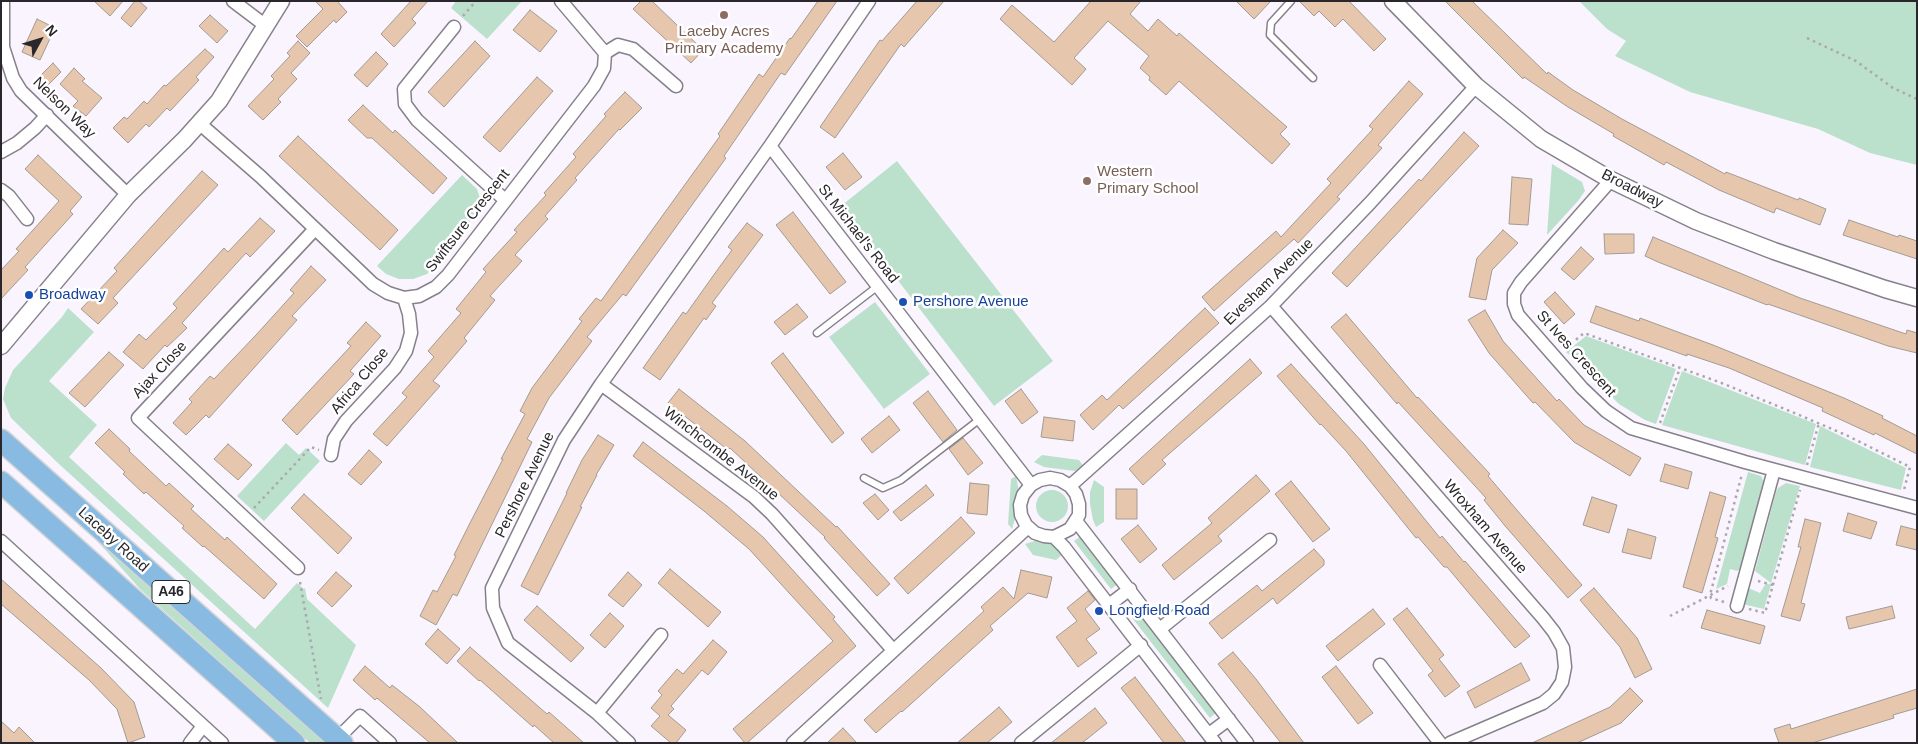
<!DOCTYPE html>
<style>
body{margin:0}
#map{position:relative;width:1918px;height:744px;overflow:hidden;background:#faf4fe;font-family:Helvetica,sans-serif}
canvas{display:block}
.frame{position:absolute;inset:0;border:2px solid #29272b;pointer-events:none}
.north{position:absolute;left:15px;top:15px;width:50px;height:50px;-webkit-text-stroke:4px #fff;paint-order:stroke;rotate:51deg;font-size:14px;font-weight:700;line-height:20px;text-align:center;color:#29272b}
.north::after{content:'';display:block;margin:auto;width:18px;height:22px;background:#29272b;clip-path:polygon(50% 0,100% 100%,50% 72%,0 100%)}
</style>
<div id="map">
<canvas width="1918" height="744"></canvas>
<div class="frame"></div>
<div class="north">N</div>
</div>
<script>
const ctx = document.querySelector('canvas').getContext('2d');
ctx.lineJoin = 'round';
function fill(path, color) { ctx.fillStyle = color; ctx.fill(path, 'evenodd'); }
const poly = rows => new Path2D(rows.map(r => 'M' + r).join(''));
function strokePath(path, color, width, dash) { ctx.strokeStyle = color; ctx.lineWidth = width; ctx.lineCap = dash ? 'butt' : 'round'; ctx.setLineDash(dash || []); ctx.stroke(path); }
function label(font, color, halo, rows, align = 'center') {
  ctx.font = font + ' Helvetica,sans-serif'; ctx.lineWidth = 5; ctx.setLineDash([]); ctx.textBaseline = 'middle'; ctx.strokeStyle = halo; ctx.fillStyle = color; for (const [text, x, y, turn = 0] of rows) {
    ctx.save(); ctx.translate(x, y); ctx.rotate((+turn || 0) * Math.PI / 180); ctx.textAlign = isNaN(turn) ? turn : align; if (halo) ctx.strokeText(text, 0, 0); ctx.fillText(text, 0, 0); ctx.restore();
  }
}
const green = poly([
 [456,1,522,1,487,39,451,8],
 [1579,1,1917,1,1917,165,1870,153,1818,129,1690,92,1615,56,1626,41,1607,29],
 [897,161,1053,361,994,406,841,206],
 [1552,164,1582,182,1585,191,1578,201,1547,235],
 [462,175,477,189,482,205,436,267,427,274,413,279,399,279,386,274,377,266],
 [875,302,930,374,884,409,829,337],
 [68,308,94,332,49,381,97,425,69,457,255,629,297,583,304,589,305,588,307,599,356,645,328,708,60,465,11,418,3,399,5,388,13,370,62,317],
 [1586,336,1676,369,1656,424,1645,420,1619,404,1566,352],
 [1682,371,1816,424,1805,465,1662,425],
 [1820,426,1906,468,1901,490,1810,467],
 [286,443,299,455,306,448,320,461,264,521,237,496],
 [1042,455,1079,460,1084,467,1075,471,1044,467,1034,462],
 [1748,472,1761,476,1765,484,1743,564,1740,569,1737,571,1730,569,1727,584,1716,589],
 [1016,476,1019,491,1017,512,1012,529,1008,524,1011,479],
 [1094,480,1104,487,1104,522,1096,527,1093,520,1090,504,1090,492],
 [1786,483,1800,486,1771,583,1755,571,1776,492,1778,488],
 '1036 506a16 16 0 1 1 32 0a16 16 0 1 1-32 0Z',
 [92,535,324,741,323,743,309,742,140,589],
 [1082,535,1119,583,1111,589,1074,541],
 [1038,540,1054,544,1064,553,1056,560,1033,555,1025,544],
 [1766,583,1771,585,1764,609,1742,604,1748,588,1760,593],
 [1134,603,1218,711,1210,718,1126,610]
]);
const building = poly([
 [94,1,123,1,110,16,94,1],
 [135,1,139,1,147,8,131,27,121,18,135,1],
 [315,1,337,1,347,12,336,23,334,20,307,47,296,36,323,9,315,1],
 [411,1,428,1,412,19,416,23,394,47,381,34,411,1],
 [641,1,652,1,703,50,691,63,633,9,641,1],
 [818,1,837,1,785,75,781,73,724,156,726,158,626,296,623,294,587,337,592,341,549,398,527,439,532,442,457,596,453,594,436,625,420,616,433,590,437,592,456,556,454,555,470,523,503,459,501,459,525,414,520,411,532,388,582,321,579,319,596,298,601,301,681,190,720,136,718,134,759,74,763,77,790,38,791,39,818,1],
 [917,1,944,1,904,47,901,44,835,138,820,127,880,40,882,41,917,1],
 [1091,1,1141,1,1130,14,1148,31,1158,19,1177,36,1179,33,1287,127,1280,134,1290,144,1272,164,1179,81,1166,95,1149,80,1150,77,1140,68,1149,56,1108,21,1074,58,1086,69,1072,85,1000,19,1012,5,1054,42,1091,1],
 [1236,1,1271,1,1254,19,1236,1],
 [1299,1,1349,1,1386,39,1374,51,1343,19,1335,27,1319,11,1314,16,1299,1],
 [1445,1,1472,1,1547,74,1548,72,1573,90,1622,119,1725,174,1726,172,1798,200,1799,198,1826,209,1820,225,1776,208,1774,213,1719,190,1666,162,1664,165,1613,136,1614,134,1568,107,1524,77,1523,79,1445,1],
 [530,10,557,31,540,52,513,30,530,10],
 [210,15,228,31,217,43,199,26,210,15],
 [37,19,55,28,40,60,22,52,37,19],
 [298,41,310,53,291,73,297,79,278,99,281,102,263,120,248,106,274,79,271,76,290,56,287,53,298,41],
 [475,41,490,56,444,107,428,92,475,41],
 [205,49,214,57,196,77,199,80,170,111,167,108,149,127,146,124,128,143,113,128,124,117,127,119,144,101,147,104,164,85,166,86,205,49],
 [376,52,388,64,367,87,354,75,376,52],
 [53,63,61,72,47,86,38,78,53,63],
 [74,68,85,79,82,81,102,98,86,116,73,106,78,101,60,84,74,68],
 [537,77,553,91,500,152,483,137,537,77],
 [1409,81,1423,94,1378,145,1382,148,1337,197,1340,199,1298,243,1294,239,1214,311,1202,297,1276,231,1281,237,1331,183,1327,179,1373,129,1369,126,1409,81],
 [625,92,642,108,620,130,619,129,575,178,577,180,545,216,548,219,515,255,522,261,490,296,495,300,464,338,467,341,433,381,440,386,387,446,373,434,407,397,402,393,434,357,428,351,461,313,456,309,486,272,483,269,517,232,514,230,546,195,544,193,576,157,573,154,606,116,604,114,625,92],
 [363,105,393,133,395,130,447,178,433,194,372,138,367,138,348,120,363,105],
 [1464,132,1479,146,1347,287,1332,273,1419,179,1421,181,1464,132],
 [298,136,398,230,380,250,279,156,298,136],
 [843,153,862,177,845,190,826,167,843,153],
 [38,155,82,197,70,211,73,214,25,267,28,270,1,299,1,270,19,251,16,249,59,201,25,169,38,155],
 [202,171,218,185,113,298,118,303,98,324,81,309,117,271,114,268,202,171],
 [1512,177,1532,179,1528,225,1509,224,1512,177],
 [793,212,846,282,830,294,776,225,793,212],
 [260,218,275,231,250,257,246,253,182,323,187,328,167,347,165,345,143,369,123,352,139,334,146,340,177,308,173,304,224,248,228,252,260,218],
 [1849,220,1898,237,1899,235,1917,241,1917,259,1843,235,1849,220],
 [747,223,763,235,712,303,716,306,706,320,704,318,660,380,643,368,683,312,686,314,718,269,732,250,728,247,747,223],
 [1503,230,1518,243,1492,270,1486,300,1469,297,1477,258,1503,230],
 [1604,234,1634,234,1634,253,1605,254,1604,234],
 [1653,237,1800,298,1906,334,1907,330,1917,333,1917,353,1888,346,1768,304,1767,305,1658,262,1645,256,1653,237],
 [1581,247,1594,259,1574,280,1561,269,1581,247],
 [311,266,326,280,292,316,297,320,209,418,206,415,186,435,173,423,192,402,189,399,210,376,214,379,256,335,294,293,290,290,311,266],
 [1555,292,1575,314,1564,324,1544,302,1555,292],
 [797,304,808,317,785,335,774,322,797,304],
 [1596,306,1639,321,1640,318,1713,345,1844,398,1883,416,1882,418,1917,436,1917,454,1875,433,1874,435,1822,411,1823,408,1729,368,1687,354,1687,356,1590,322,1596,306],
 [1205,308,1219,323,1123,409,1119,405,1093,430,1080,415,1102,395,1107,400,1205,308],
 [1485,310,1503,341,1557,401,1559,399,1584,425,1641,458,1630,476,1574,442,1535,402,1533,403,1489,353,1468,320,1485,310],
 [1346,314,1417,398,1418,397,1490,474,1488,476,1516,509,1582,585,1568,598,1506,527,1484,500,1486,498,1398,402,1397,404,1331,327,1346,314],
 [366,322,381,336,350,371,354,374,297,435,282,420,351,346,347,343,366,322],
 [109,352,124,365,85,407,69,393,109,352],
 [783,353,844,433,832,443,771,363,783,353],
 [1250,359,1262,373,1162,460,1166,464,1143,485,1129,469,1250,359],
 [1291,364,1364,444,1440,538,1442,536,1464,562,1465,561,1530,636,1515,648,1447,567,1444,567,1418,537,1416,538,1346,451,1321,424,1320,425,1277,376,1291,364],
 [679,389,745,441,836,527,837,526,890,584,877,596,824,538,825,537,730,448,728,450,668,403,679,389],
 [1021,389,1038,412,1022,424,1005,401,1021,389],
 [928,391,957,430,943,442,913,403,928,391],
 [889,416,900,430,872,453,861,439,889,416],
 [1044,417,1075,421,1073,441,1041,437,1044,417],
 [109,429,130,449,129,451,166,486,169,483,194,506,191,509,225,540,227,537,277,584,264,599,204,546,203,547,192,537,182,528,184,526,146,492,144,494,123,474,125,472,95,443,109,429],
 [598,435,614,445,596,475,597,475,580,507,582,507,538,595,521,586,567,493,566,493,582,460,598,435],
 [963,438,983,463,968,475,949,449,963,438],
 [643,442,727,506,763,537,835,617,833,619,856,646,747,743,745,743,733,729,833,641,749,549,704,511,633,456,643,442],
 [228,444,252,465,238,480,214,459,228,444],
 [369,450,382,462,361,485,348,474,369,450],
 [1665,464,1692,472,1688,489,1660,481,1665,464],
 [1256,475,1270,491,1218,536,1222,541,1174,580,1162,565,1212,523,1208,518,1256,475],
 [1291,481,1330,529,1313,542,1275,494,1291,481],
 [970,483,989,485,987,515,967,513,970,483],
 [926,485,934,495,901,521,893,512,926,485],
 [1116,489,1137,489,1137,519,1116,519,1116,489],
 [1710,492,1726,497,1715,537,1718,538,1702,593,1683,587,1710,492],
 [304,494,352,538,338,554,291,508,304,494],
 [875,494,889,510,878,520,863,503,875,494],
 [1592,497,1617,505,1609,533,1583,525,1592,497],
 [1848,513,1877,522,1871,539,1843,531,1848,513],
 [961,517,975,533,908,594,894,578,961,517],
 [1805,519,1821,523,1801,603,1805,604,1800,621,1781,616,1801,547,1798,547,1805,519],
 [1138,525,1157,549,1140,563,1121,539,1138,525],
 [1901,526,1917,530,1917,550,1896,545,1901,526],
 [1628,529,1656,537,1651,559,1622,552,1628,529],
 [1314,549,1324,560,1324,565,1277,604,1273,598,1222,639,1209,623,1257,585,1262,591,1314,549],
 [670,569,721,612,708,627,658,583,670,569],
 [1021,570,1052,577,1047,598,1028,593,990,626,993,630,902,712,901,711,876,733,864,720,984,611,981,607,1003,587,1014,599,1021,570],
 [336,572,352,586,332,607,317,593,336,572],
 [628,572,642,585,623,607,608,595,628,572],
 [1,579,101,668,134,702,145,737,128,743,117,709,89,680,1,604,1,579],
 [1594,588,1637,638,1652,669,1635,678,1620,647,1580,600,1594,588],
 [1088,591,1095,600,1085,609,1100,629,1086,639,1097,653,1078,667,1056,637,1077,621,1067,608,1088,591],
 [537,606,584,648,571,662,524,620,537,606],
 [1892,606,1895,618,1849,629,1846,617,1892,606],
 [1407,608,1444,655,1439,659,1460,686,1445,697,1428,675,1433,671,1393,619,1407,608],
 [1373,609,1385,624,1338,661,1326,646,1373,609],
 [1707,610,1765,626,1760,644,1701,628,1707,610],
 [610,613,624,626,605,648,590,635,610,613],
 [438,629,460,649,447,664,425,644,438,629],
 [713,640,727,652,708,675,702,670,671,706,674,709,668,715,686,730,676,743,671,743,651,726,660,716,651,708,662,695,658,691,677,669,683,674,713,640],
 [470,647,547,714,549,712,584,743,554,743,534,725,533,727,480,680,479,681,457,661,470,647],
 [1233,652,1256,679,1304,743,1281,743,1218,664,1233,652],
 [1521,663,1530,680,1475,708,1467,692,1521,663],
 [365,666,390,688,392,685,420,707,458,743,430,743,377,698,375,700,353,680,365,666],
 [1336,666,1373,713,1358,724,1322,677,1336,666],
 [1135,677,1165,716,1186,743,1164,743,1151,726,1121,688,1135,677],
 [1630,688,1643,701,1621,723,1577,743,1532,743,1610,707,1630,688],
 [1917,689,1917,708,1893,715,1894,718,1812,743,1779,743,1774,729,1790,724,1791,729,1917,689],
 [999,707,1012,722,1000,732,987,743,957,743,999,707],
 [1095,708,1107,723,1082,743,1051,743,1095,708],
 [1,721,14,733,19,727,35,743,1,743,1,721],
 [843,728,857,743,827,743,843,728]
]);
const path = poly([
 [463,16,476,1],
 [1807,38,1856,61,1893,88,1917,99],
 [1566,348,1584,333,1719,382,1792,412,1846,435,1910,467,1904,490],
 [1660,423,1680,368],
 [1807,465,1819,423],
 [254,508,311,447,319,450],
 [1758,581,1773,585],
 [300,582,321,699],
 [1724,602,1711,598,1710,595,1742,474],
 [1749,609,1765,613,1800,490],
 [1670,616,1728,586]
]);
const service = poly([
 [1291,1,1271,23,1270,35,1313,78],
 [817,333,878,286],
 [864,478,883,488,901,480,980,419]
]);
const minor = poly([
 [3,1,3,47,13,78,21,91,128,195],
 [233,1,266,26],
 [454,27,404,89,405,104,417,120,505,200],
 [605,53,618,45,633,49,676,86],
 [199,123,261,177,373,284,388,293,404,298,419,296,436,287,448,275,594,86,604,68,605,53,561,1],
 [770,146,1031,485],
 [1,152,17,143,35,128,47,115],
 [1611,180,1521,282,1514,293,1514,304,1518,315,1582,388,1606,411,1631,428,1745,462,1917,508],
 [1,190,9,196,27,219],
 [1271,306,1543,618,1554,632,1563,648,1565,667,1562,682,1554,694,1543,703,1450,743],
 [601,384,754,497,772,514,893,650],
 [331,455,334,439,346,421,395,368,406,351,411,333,409,314,404,298],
 [1070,486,1271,306,1370,203,1476,86],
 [1076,521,1247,743],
 [1054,537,1070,529,1079,515,1079,504,1076,494,1070,486,1060,480,1050,478,1040,480,1031,485,1023,495,1020,505,1021,515,1026,525,1035,533,1044,536,1054,537,1064,547,1215,743],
 [1,541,222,743],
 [298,568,138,418,315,229],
 [1109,605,1130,589],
 [1737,606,1774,470],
 [1160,629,1270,540],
 [1380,665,1440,743],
 [597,713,661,635],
 [1209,734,1229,719],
 [337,739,360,716,390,743],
 [190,743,203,726],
 [629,743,597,713,508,643,493,608,492,588,564,440,601,384,770,146,869,1],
 [793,743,1028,527],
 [1021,743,1141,645]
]);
const tertiary = poly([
 [1393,1,1476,86,1541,139,1611,180,1696,221,1774,251,1885,289,1917,298],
 [1,346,128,195,185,139,219,101,281,1]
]);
const trunk = poly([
 [1,440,342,743],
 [1,482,294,743]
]);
const markers = [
 [724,15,5,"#8d6e63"],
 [1087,181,5,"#8d6e63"],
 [29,295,5,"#1a4fb4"],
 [903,302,5,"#1a4fb4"],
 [1099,611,5,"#1a4fb4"]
];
const shields = [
 [171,592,38]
];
const shieldNames = [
 ["A46",171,592]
];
const educationNames = [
 ["Laceby Acres",724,32],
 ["Primary Academy",724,49],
 ["Western",1097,172,"left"],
 ["Primary School",1097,189,"left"]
];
const streetNames = [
 ["Nelson Way",64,108,44],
 ["Broadway",1632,189,27],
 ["Swiftsure Crescent",468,221,-52],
 ["St Michael's Road",858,234,52],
 ["Evesham Avenue",1269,282,-44],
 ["St Ives Crescent",1576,354,48],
 ["Ajax Close",160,370,-47],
 ["Africa Close",360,381,-50],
 ["Winchcombe Avenue",721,454,38],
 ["Pershore Avenue",525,485,-64],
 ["Wroxham Avenue",1485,527,49],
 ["Laceby Road",113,540,42]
];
const transitNames = [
 ["Broadway",39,295],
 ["Pershore Avenue",913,302],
 ["Longfield Road",1109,611]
];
fill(green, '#bbe1cd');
fill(building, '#e6c7ad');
strokePath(building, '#a39a92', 1);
strokePath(service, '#86808a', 9);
strokePath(minor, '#86808a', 15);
strokePath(tertiary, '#86808a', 19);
strokePath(trunk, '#d4d4d5', 24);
strokePath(path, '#aba7ae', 2.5, [2.5, 4]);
strokePath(service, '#fff', 6);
strokePath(minor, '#fff', 12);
strokePath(tertiary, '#fff', 16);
strokePath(trunk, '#88bae2', 21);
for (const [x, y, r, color] of markers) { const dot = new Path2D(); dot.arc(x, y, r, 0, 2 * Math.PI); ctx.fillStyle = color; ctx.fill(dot); strokePath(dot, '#fff', 2); }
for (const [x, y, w] of shields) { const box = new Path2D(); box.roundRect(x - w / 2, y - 11.5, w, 23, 4); ctx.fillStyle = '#fff'; ctx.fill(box); strokePath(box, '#29272b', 1); }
label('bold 14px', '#29272b', null, shieldNames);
label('15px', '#785e54', '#fff', educationNames);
label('15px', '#29272b', '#fff', streetNames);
label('15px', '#164399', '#fff', transitNames, 'left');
</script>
